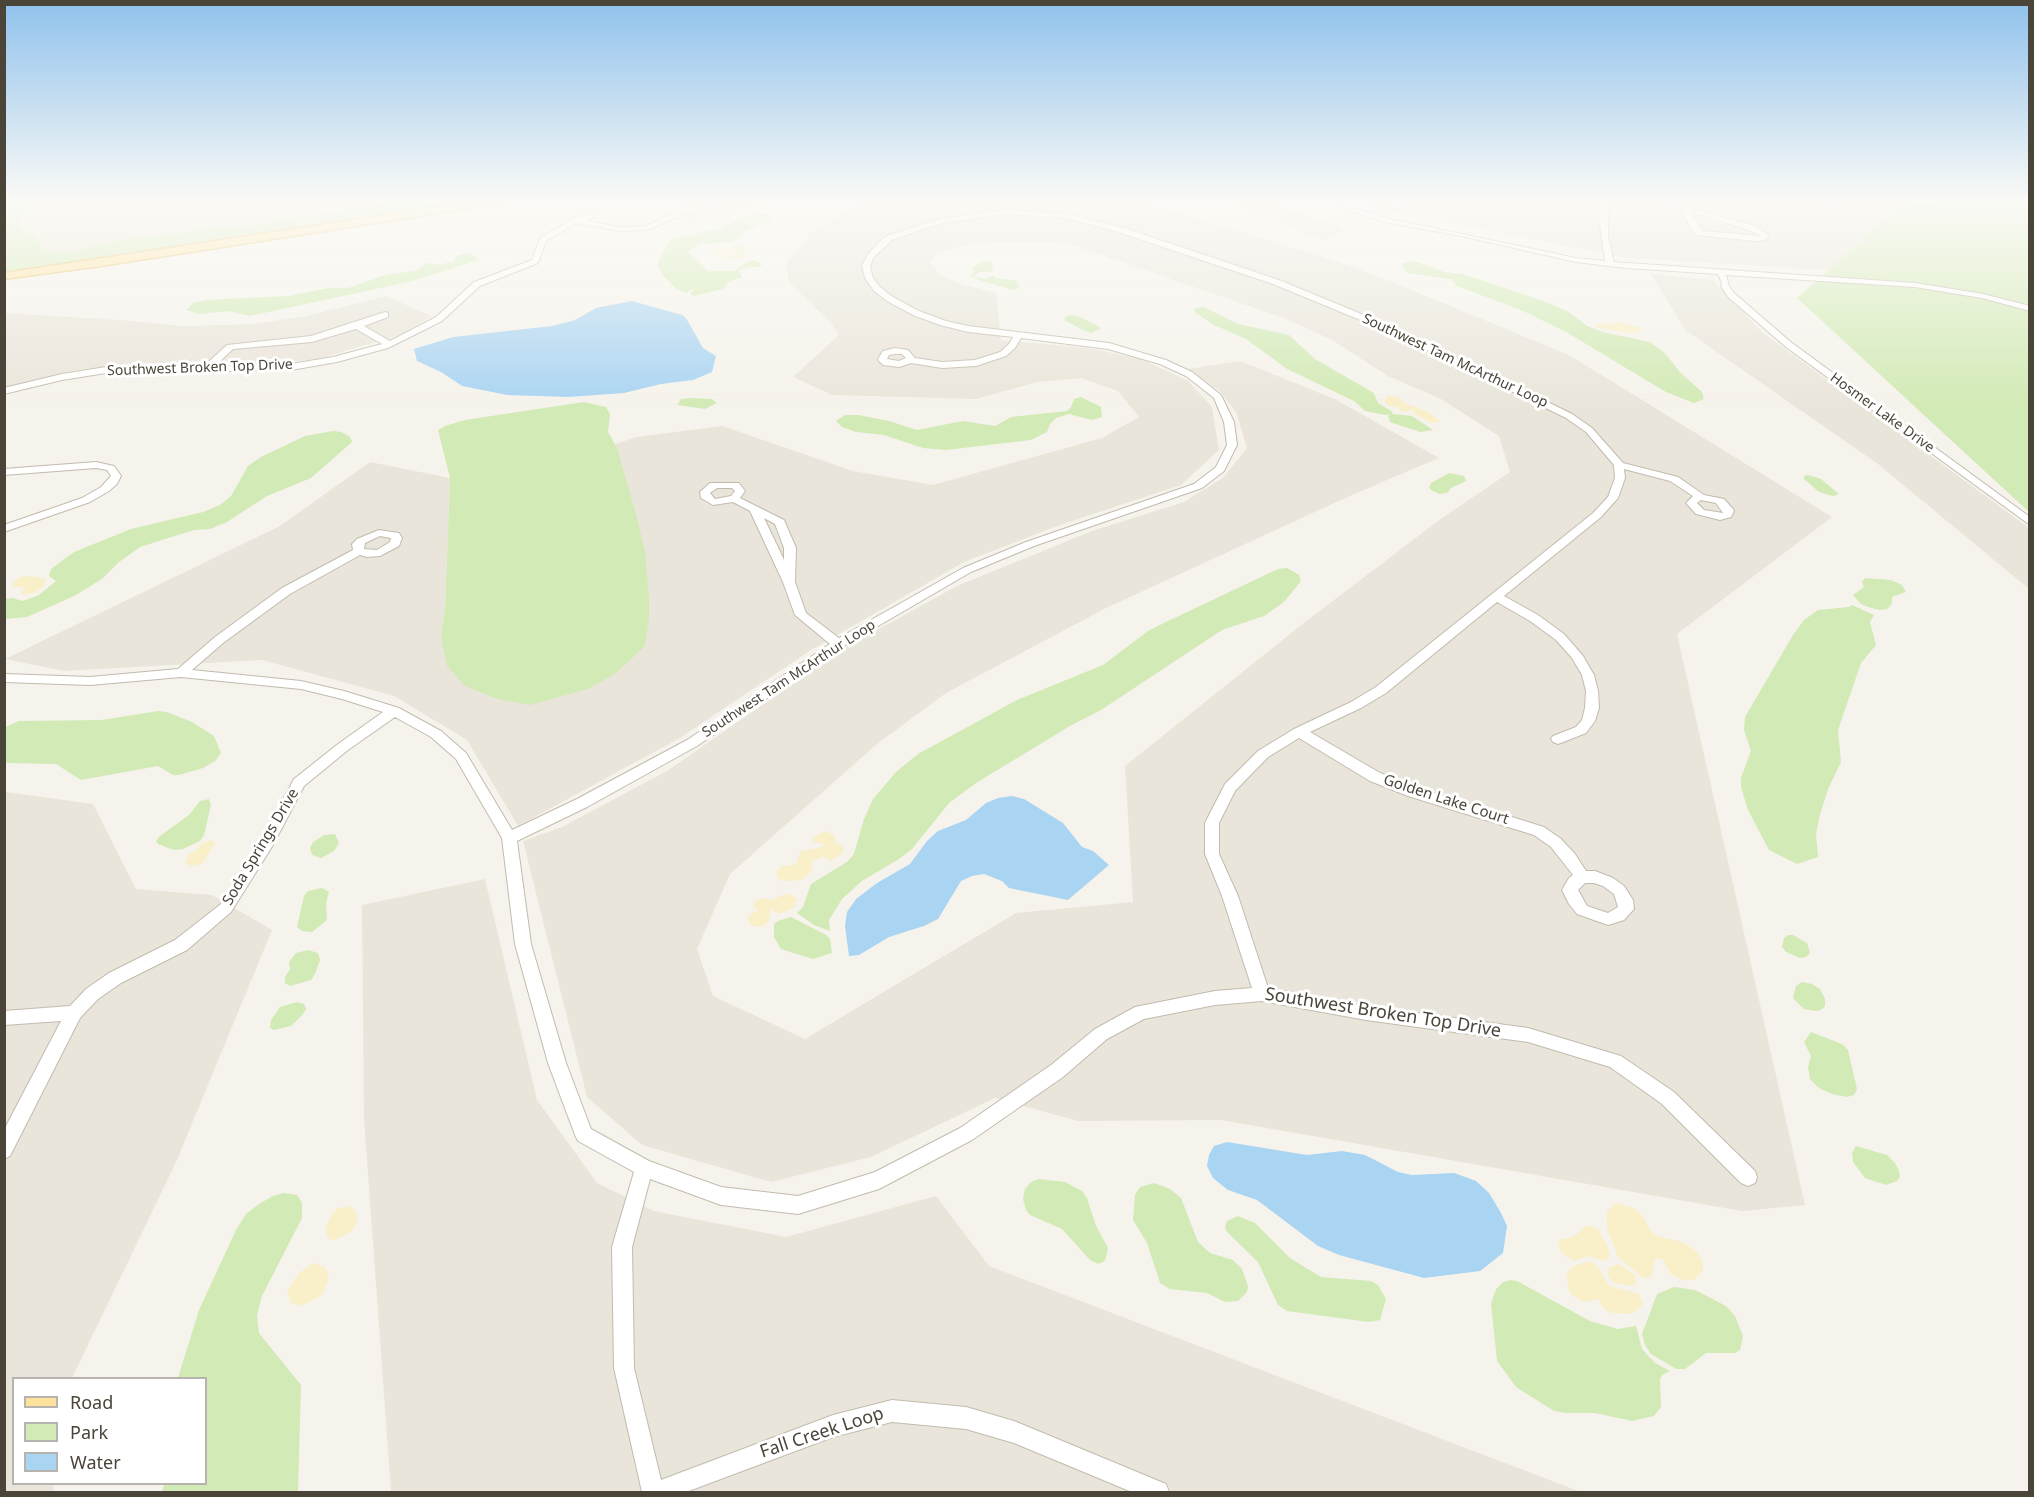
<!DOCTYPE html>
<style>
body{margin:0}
#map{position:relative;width:2034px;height:1497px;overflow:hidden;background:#f6f3ec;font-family:"Noto Sans",sans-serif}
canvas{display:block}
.frame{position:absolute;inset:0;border:6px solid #4b4439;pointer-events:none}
.legend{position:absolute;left:12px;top:1377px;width:195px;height:108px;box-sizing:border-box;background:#fff;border:2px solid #b7b4b0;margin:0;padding:8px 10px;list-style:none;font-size:18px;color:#4b4439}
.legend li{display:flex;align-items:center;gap:12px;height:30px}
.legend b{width:30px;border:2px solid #b7b4b0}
</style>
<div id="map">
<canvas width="2034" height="1497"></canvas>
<div class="frame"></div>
<ul class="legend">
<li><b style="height:8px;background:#ffe39c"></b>Road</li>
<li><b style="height:16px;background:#d2eab5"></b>Park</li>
<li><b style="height:16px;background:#a9d4f2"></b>Water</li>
</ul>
</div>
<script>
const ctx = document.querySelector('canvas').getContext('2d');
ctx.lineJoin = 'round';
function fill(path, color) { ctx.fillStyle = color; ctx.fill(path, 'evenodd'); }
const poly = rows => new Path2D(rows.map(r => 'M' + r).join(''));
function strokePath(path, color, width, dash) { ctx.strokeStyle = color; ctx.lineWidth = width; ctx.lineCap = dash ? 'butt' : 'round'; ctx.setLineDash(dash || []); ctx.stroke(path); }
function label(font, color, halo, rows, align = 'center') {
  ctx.font = font + ' "Noto Sans",sans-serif'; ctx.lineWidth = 6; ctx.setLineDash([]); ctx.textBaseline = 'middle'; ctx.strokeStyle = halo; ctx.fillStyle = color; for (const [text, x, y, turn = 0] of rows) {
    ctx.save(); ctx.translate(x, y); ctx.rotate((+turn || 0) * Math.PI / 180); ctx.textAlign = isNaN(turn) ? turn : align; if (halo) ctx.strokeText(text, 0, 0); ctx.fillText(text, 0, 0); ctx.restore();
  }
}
const residential = poly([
 [689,199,782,199,692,223,680,219],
 [869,199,1135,199,1330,259,1388,280,1569,355,1832,517,1677,634,1805,1205,1742,1211,1221,1120,1078,1121,995,1098,871,1157,771,1182,642,1145,587,1097,523,841,562,827,667,771,846,647,959,585,1092,531,1184,502,1223,478,1247,448,1236,412,1220,391,1188,369,1240,361,1335,399,1439,458,1354,494,1106,608,946,693,877,744,730,874,697,949,713,996,805,1039,1016,913,1133,902,1125,766,1305,622,1442,518,1510,472,1499,436,1441,399,1388,376,1332,340,1284,318,1072,245,1048,242,973,243,937,253,930,262,940,275,958,283,996,293,1001,340,1088,348,1141,359,1188,381,1212,407,1219,450,1181,485,1060,525,964,562,811,650,680,738,518,826,467,740,394,696,262,660,64,671,5,659,280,526,370,462,450,478,445,609,441,637,645,551,615,444,637,437,722,426,853,471,933,485,1102,438,1139,417,1118,391,1081,378,1037,382,976,399,832,395,793,377,839,335,831,323,789,282,786,264,812,231],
 [1219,199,1279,199,1284,207,1347,229,1324,241],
 [1354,199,2029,199,2030,205,1905,202,1829,270,1626,258,1369,206],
 [1651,274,1713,280,1762,332,2029,528,2029,589,1878,464,1685,330],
 [386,296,432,316,399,335,318,359,245,366,122,365,77,370,5,388,4,313,122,320,184,326,253,324,306,316],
 [5,792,93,804,136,889,212,895,272,930,177,1160,72,1378,14,1378,14,1484,54,1484,53,1492,5,1492],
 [485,879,537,1100,597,1183,654,1211,786,1237,936,1196,989,1266,1581,1492,391,1492,364,1118,362,905]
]);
const education = poly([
 [17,199,491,199,19,269,4,233]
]);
const green = poly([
 [13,199,38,199,40,201,22,211,19,224,21,229,36,238,41,247,54,252,77,250,108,242,197,230,265,224,299,216,374,207,387,199,489,199,5,272,5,225],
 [1905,202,2029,205,2029,512,1797,298],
 [764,214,771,215,772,219,745,231,742,236,731,242,700,244,688,251,708,271,735,271,745,263,754,260,762,264,760,267,749,267,739,270,742,277,726,283,727,285,723,289,694,296,690,294,694,288,686,293,676,288,664,277,657,264,670,241,674,238,718,229,746,215],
 [464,253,471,253,479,260,413,281,250,316,228,311,199,314,186,310,193,303,205,300,288,296,328,288,348,288,382,276,417,270,427,263,439,265,451,262,454,265,453,262,458,255],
 [984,261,992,262,993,272,977,272,979,273,974,275,977,278,987,279,993,275,995,278,1013,280,1018,282,1020,288,1012,290,976,279,971,276,974,272,972,268],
 [1413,261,1445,272,1463,274,1549,303,1569,312,1587,326,1603,332,1650,342,1664,352,1680,372,1702,392,1704,399,1694,403,1666,392,1566,332,1523,311,1457,286,1451,279,1406,273,1402,263],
 [1204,307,1238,324,1289,335,1315,359,1374,393,1378,403,1393,412,1392,414,1412,416,1433,430,1420,432,1390,422,1388,416,1390,414,1385,415,1365,411,1354,401,1287,369,1246,339,1214,325,1194,312,1195,308],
 [1071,315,1079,316,1101,328,1091,333,1083,330,1064,320,1066,316],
 [1081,397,1101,407,1102,417,1092,420,1069,414,1056,418,1050,424,1047,432,1031,440,946,450,923,448,884,435,856,432,842,427,836,421,845,415,858,415,889,421,917,430,963,421,995,426,1011,417,1067,411,1071,407,1074,399],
 [692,398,712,399,717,403,705,409,677,405,681,399],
 [584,402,606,407,610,414,608,432,617,448,637,518,645,551,649,598,649,618,645,646,616,673,588,689,530,705,497,699,465,686,447,666,441,637,445,609,450,478,438,430,445,426,465,420],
 [333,431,341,432,350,437,352,442,311,478,267,496,227,522,210,529,194,530,140,547,119,562,102,579,74,596,27,617,5,619,5,599,12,598,23,601,39,595,56,581,49,576,51,569,74,552,131,529,203,512,220,505,231,496,248,466,261,457,305,436],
 [1449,473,1464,476,1466,481,1451,488,1447,493,1439,494,1431,490,1429,487,1431,483],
 [1808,475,1821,479,1839,494,1833,496,1819,492,1804,479,1804,476],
 [1287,568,1299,575,1301,581,1284,602,1264,616,1222,630,1101,710,1070,726,976,783,949,803,912,849,899,859,862,881,842,899,829,920,830,931,814,925,797,913,803,907,811,884,847,862,854,854,864,819,873,799,897,771,918,754,1017,700,1103,665,1148,631,1166,622,1278,569],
 [1865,578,1891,580,1902,585,1906,592,1892,597,1892,604,1887,609,1879,610,1868,607,1861,604,1853,595,1864,587,1862,582],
 [1852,605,1874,615,1870,622,1876,645,1861,663,1838,730,1841,762,1828,789,1819,818,1816,834,1818,857,1797,864,1769,850,1748,810,1741,787,1741,778,1751,751,1744,730,1745,717,1793,635,1804,620,1818,610,1849,607],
 [158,711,167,712,192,722,214,736,221,753,215,761,203,768,179,775,173,775,158,766,81,780,56,764,5,763,5,727,19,721,102,720],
 [209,799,211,805,204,835,200,841,183,849,174,850,158,844,156,841,160,836,189,815,200,801],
 [335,834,339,843,334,851,321,858,312,855,310,848,313,842,324,835],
 [322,888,329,892,326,904,327,920,312,932,302,931,297,927,304,896,308,891],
 [791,917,826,935,830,939,832,953,813,959,781,949,774,937,774,924,778,921],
 [1788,935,1793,935,1807,943,1810,953,1806,957,1800,958,1786,952,1782,947,1784,938],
 [308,950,318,953,320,960,315,974,311,980,290,986,285,983,285,977,290,969,289,962,296,953],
 [1802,982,1812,984,1820,989,1825,999,1825,1006,1821,1010,1816,1011,1804,1009,1793,998,1796,986],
 [297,1002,304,1004,306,1009,303,1014,291,1026,274,1030,270,1028,271,1020,280,1007],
 [1811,1032,1842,1044,1848,1050,1857,1089,1854,1095,1847,1097,1832,1094,1819,1088,1810,1079,1808,1067,1811,1056,1804,1042],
 [1856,1146,1887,1155,1895,1163,1899,1171,1900,1177,1897,1181,1886,1185,1865,1178,1853,1162,1852,1153],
 [1039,1179,1065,1182,1082,1191,1087,1198,1096,1226,1108,1248,1105,1261,1098,1264,1090,1260,1062,1229,1030,1215,1026,1210,1023,1199,1025,1189,1031,1182],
 [1154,1183,1170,1189,1181,1198,1198,1242,1210,1253,1233,1260,1242,1269,1248,1286,1247,1292,1238,1301,1225,1302,1207,1293,1170,1289,1160,1283,1147,1243,1133,1220,1135,1195,1140,1187],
 [284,1193,297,1195,302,1203,302,1218,262,1296,257,1315,259,1333,301,1385,298,1492,162,1492,164,1484,206,1484,206,1378,178,1378,199,1310,236,1230,246,1214,259,1204,273,1196],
 [1238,1216,1255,1223,1290,1258,1321,1277,1371,1281,1378,1285,1386,1299,1380,1320,1369,1322,1287,1311,1278,1305,1258,1262,1227,1232,1225,1227,1227,1221],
 [1510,1280,1517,1281,1590,1321,1618,1329,1636,1326,1642,1349,1655,1363,1670,1371,1662,1375,1660,1380,1661,1407,1654,1416,1632,1421,1595,1413,1567,1413,1554,1411,1516,1387,1497,1361,1491,1304,1496,1289,1503,1282],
 [1674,1287,1695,1290,1726,1306,1735,1316,1743,1336,1740,1350,1735,1353,1706,1353,1685,1369,1676,1369,1651,1354,1645,1345,1642,1334,1657,1294]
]);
const sand = poly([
 [737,245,744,246,743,251,748,256,746,258,728,259,724,256,730,253,725,251,721,256,711,256,718,252,713,251,714,247,734,249,733,246],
 [1599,322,1614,325,1612,323,1618,322,1638,326,1643,330,1634,334,1602,329,1595,326],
 [1387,396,1399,397,1404,403,1428,412,1441,422,1432,423,1416,415,1413,410,1403,412,1397,407,1389,406,1384,401],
 [29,576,43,578,46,580,44,586,34,593,23,595,21,592,26,587,14,587,12,584,20,577],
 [824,831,835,835,835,843,844,847,843,853,830,861,822,856,820,859,811,861,813,867,811,871,802,880,783,881,777,877,777,872,782,866,796,865,800,852,822,847,823,844,814,842,812,838],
 [212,840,215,843,203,863,191,866,185,863,189,854,198,849,199,845],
 [787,893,797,899,794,908,779,914,771,909,769,921,765,925,758,927,750,925,748,916,758,910,753,906,755,901,763,898,772,900],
 [1616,1203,1634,1208,1644,1218,1650,1230,1657,1236,1682,1242,1696,1251,1703,1263,1703,1271,1695,1279,1683,1281,1670,1273,1662,1259,1656,1258,1653,1265,1652,1276,1646,1279,1643,1278,1618,1257,1607,1228,1607,1211],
 [348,1206,356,1211,357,1221,354,1228,349,1233,335,1240,329,1239,325,1230,331,1215,337,1209],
 [1587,1226,1597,1228,1609,1249,1610,1256,1604,1261,1589,1256,1573,1261,1562,1253,1558,1245,1561,1239,1573,1237],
 [1587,1262,1591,1262,1599,1268,1609,1286,1639,1294,1643,1303,1639,1309,1631,1314,1612,1313,1604,1309,1599,1299,1583,1302,1572,1295,1569,1291,1566,1274,1572,1267],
 [314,1263,325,1267,328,1273,329,1278,322,1295,304,1305,291,1304,287,1291,299,1273],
 [1619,1264,1635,1275,1636,1283,1634,1286,1616,1284,1608,1277,1608,1268]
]);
const water = poly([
 [632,301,682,315,686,318,703,348,716,356,712,372,693,380,661,384,624,393,568,397,507,395,462,386,441,372,417,361,414,349,453,337,552,326,575,320,596,308],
 [1012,796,1024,799,1063,823,1082,847,1093,851,1109,865,1068,900,1009,888,1002,881,984,874,972,876,961,881,938,919,924,926,889,937,859,955,849,956,845,926,847,912,856,899,877,883,910,864,927,841,938,831,966,820,986,803,998,798],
 [1227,1142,1307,1155,1342,1151,1365,1155,1398,1172,1412,1175,1454,1173,1476,1181,1489,1193,1501,1213,1507,1226,1503,1253,1480,1271,1424,1278,1339,1255,1318,1246,1257,1200,1228,1190,1213,1178,1207,1166,1209,1155,1214,1146]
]);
const minor = poly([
 [587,199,601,199,603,209,588,221,618,227,646,226,672,214,680,199,687,199,682,208,707,204,720,199,730,199,710,207,680,213,678,217,647,230,618,231,577,223,546,241,538,263,480,286,442,321,388,348,337,362,291,370,106,373,62,380,4,394,4,388,62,374,106,367,204,366,227,345,311,336,385,312,388,313,388,317,364,326,390,341,436,317,474,282,532,260,540,238,573,219,580,214,587,199],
 [594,200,595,208,587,215,594,200],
 [356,329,382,344,333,357,291,364,215,366,233,349,312,342,356,329],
 [989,199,1003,202,1018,199,1015,203,1003,206,992,203,989,199],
 [1268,199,1275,199,1275,201,1272,203,1268,199],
 [1315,199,1325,199,1370,213,1384,207,1421,199,1434,199,1386,211,1376,216,1576,258,1605,261,1599,217,1602,199,1608,199,1608,237,1614,262,1915,283,1983,294,2030,306,2030,311,1982,298,1915,287,1726,275,1729,286,1734,293,1792,343,2030,517,2030,525,1786,347,1728,297,1721,286,1722,283,1718,274,1626,268,1576,262,1466,237,1380,221,1315,199],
 [1627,199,1643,199,1686,207,1755,226,1769,235,1766,240,1755,241,1697,235,1691,229,1681,210,1627,199],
 [1690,212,1749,230,1761,236,1702,231,1690,212],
 [1812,199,1830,201,1840,199,1840,202,1830,205,1812,199],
 [1006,210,1066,214,1124,228,1279,280,1405,332,1572,414,1592,428,1623,463,1678,477,1704,495,1724,499,1733,509,1734,511,1731,517,1720,520,1696,514,1686,503,1693,496,1670,481,1624,469,1625,478,1618,498,1601,517,1504,596,1538,615,1564,634,1583,656,1594,675,1598,691,1599,708,1595,721,1586,733,1558,744,1553,742,1551,739,1553,736,1576,727,1582,720,1585,708,1586,691,1582,675,1572,658,1556,640,1530,621,1497,602,1386,693,1361,708,1310,732,1380,773,1418,788,1544,827,1561,839,1575,854,1586,871,1595,871,1613,878,1624,886,1633,900,1634,909,1624,920,1608,925,1577,914,1569,904,1562,890,1569,878,1573,875,1551,847,1534,835,1408,796,1370,781,1299,738,1268,757,1235,791,1219,823,1219,854,1238,896,1268,988,1366,1006,1528,1028,1621,1056,1674,1092,1755,1171,1757,1177,1755,1183,1748,1186,1741,1183,1662,1104,1610,1067,1528,1042,1366,1020,1262,1001,1215,1005,1144,1019,1107,1039,1063,1077,972,1140,879,1189,798,1214,721,1205,650,1179,632,1247,634,1368,661,1480,833,1415,892,1400,966,1407,1014,1421,1166,1484,1169,1492,1132,1492,1014,1443,966,1429,892,1422,833,1437,686,1492,642,1492,614,1368,612,1247,634,1172,578,1141,575,1135,548,1063,515,944,502,838,456,759,431,737,395,717,348,750,304,786,273,845,231,912,187,950,121,983,98,999,80,1018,10,1156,4,1159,4,1130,61,1021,4,1025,4,1011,70,1006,86,989,109,973,175,940,221,904,263,837,294,779,338,744,383,712,342,699,301,689,181,677,90,685,4,682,4,674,90,677,178,669,215,637,282,588,353,550,352,544,357,539,379,530,399,533,402,538,399,546,380,556,367,557,360,555,290,594,223,643,192,670,301,681,344,691,399,708,441,731,466,753,512,830,577,799,687,740,830,644,795,615,783,582,750,511,733,502,713,505,701,498,700,492,710,483,739,483,745,491,740,498,784,520,796,548,795,582,806,613,839,638,963,568,1026,542,1194,484,1216,467,1227,445,1224,422,1214,398,1186,376,1160,364,1108,349,1021,338,1015,348,1006,356,976,366,942,368,911,363,899,367,883,365,879,361,878,359,883,351,895,348,908,350,915,358,942,362,975,360,1000,352,1009,344,1013,337,968,332,940,325,913,315,887,301,874,291,865,278,862,266,868,254,886,236,940,219,1006,210],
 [1006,214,1066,218,1118,232,1273,284,1399,336,1566,418,1586,432,1614,465,1615,478,1608,497,1593,513,1376,687,1351,702,1294,729,1258,751,1225,784,1205,823,1205,854,1222,896,1252,988,1215,991,1135,1007,1095,1029,1051,1065,960,1128,875,1172,798,1196,721,1187,649,1161,591,1129,566,1063,531,944,517,841,587,807,697,746,842,647,971,572,1034,546,1202,488,1224,471,1237,445,1234,422,1221,395,1192,372,1166,360,1109,343,968,326,946,321,919,311,893,297,880,287,873,278,870,266,874,257,892,240,941,223,1006,214],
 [895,354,902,354,906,358,899,361,887,359,889,355,895,354],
 [717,488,732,488,735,491,731,496,715,499,710,493,717,488],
 [1701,500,1716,503,1723,513,1704,510,1697,503,1701,500],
 [764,518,775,524,784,548,784,560,764,518],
 [380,536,391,538,390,542,377,550,364,549,365,543,380,536],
 [1585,883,1594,883,1603,886,1614,894,1618,907,1608,913,1587,906,1578,890,1585,883],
 [96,462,114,466,121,476,117,484,109,491,90,502,4,532,4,525,82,498,101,487,111,476,107,470,96,468,4,475,4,469,96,462]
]);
const major = poly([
 [492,199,516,199,511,202,101,266,4,279,4,273,492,199]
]);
const farStreetnames = [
 ["Southwest Tam McArthur Loop",1455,361,25],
 ["Southwest Broken Top Drive",200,368,-2],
 ["Hosmer Lake Drive",1882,413,36],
 ["Southwest Tam McArthur Loop",789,679,-33]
];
const streetNames = [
 ["Golden Lake Court",1446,800,18],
 ["Soda Springs Drive",261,847,-59]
];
const nearStreetnames = [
 ["Southwest Broken Top Drive",1383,1013,9],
 ["Fall Creek Loop",822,1433,-18]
];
fill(residential, '#eae5da');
fill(education, '#efe8d6');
fill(green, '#d2eab5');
fill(sand, '#f9efc9');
fill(water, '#a9d4f2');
strokePath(minor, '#c2bbae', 2);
strokePath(major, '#e6c16a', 3);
fill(minor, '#fff');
fill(major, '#ffe39c');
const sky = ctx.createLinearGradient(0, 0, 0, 409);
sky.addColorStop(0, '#8fc1ec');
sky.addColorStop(0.49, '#fbfaf6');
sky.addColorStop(1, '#fbfaf600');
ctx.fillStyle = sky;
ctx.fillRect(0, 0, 2034, 409);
label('14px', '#4b4439', '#fff', farStreetnames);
label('15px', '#4b4439', '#fff', streetNames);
label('18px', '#4b4439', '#fff', nearStreetnames);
</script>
